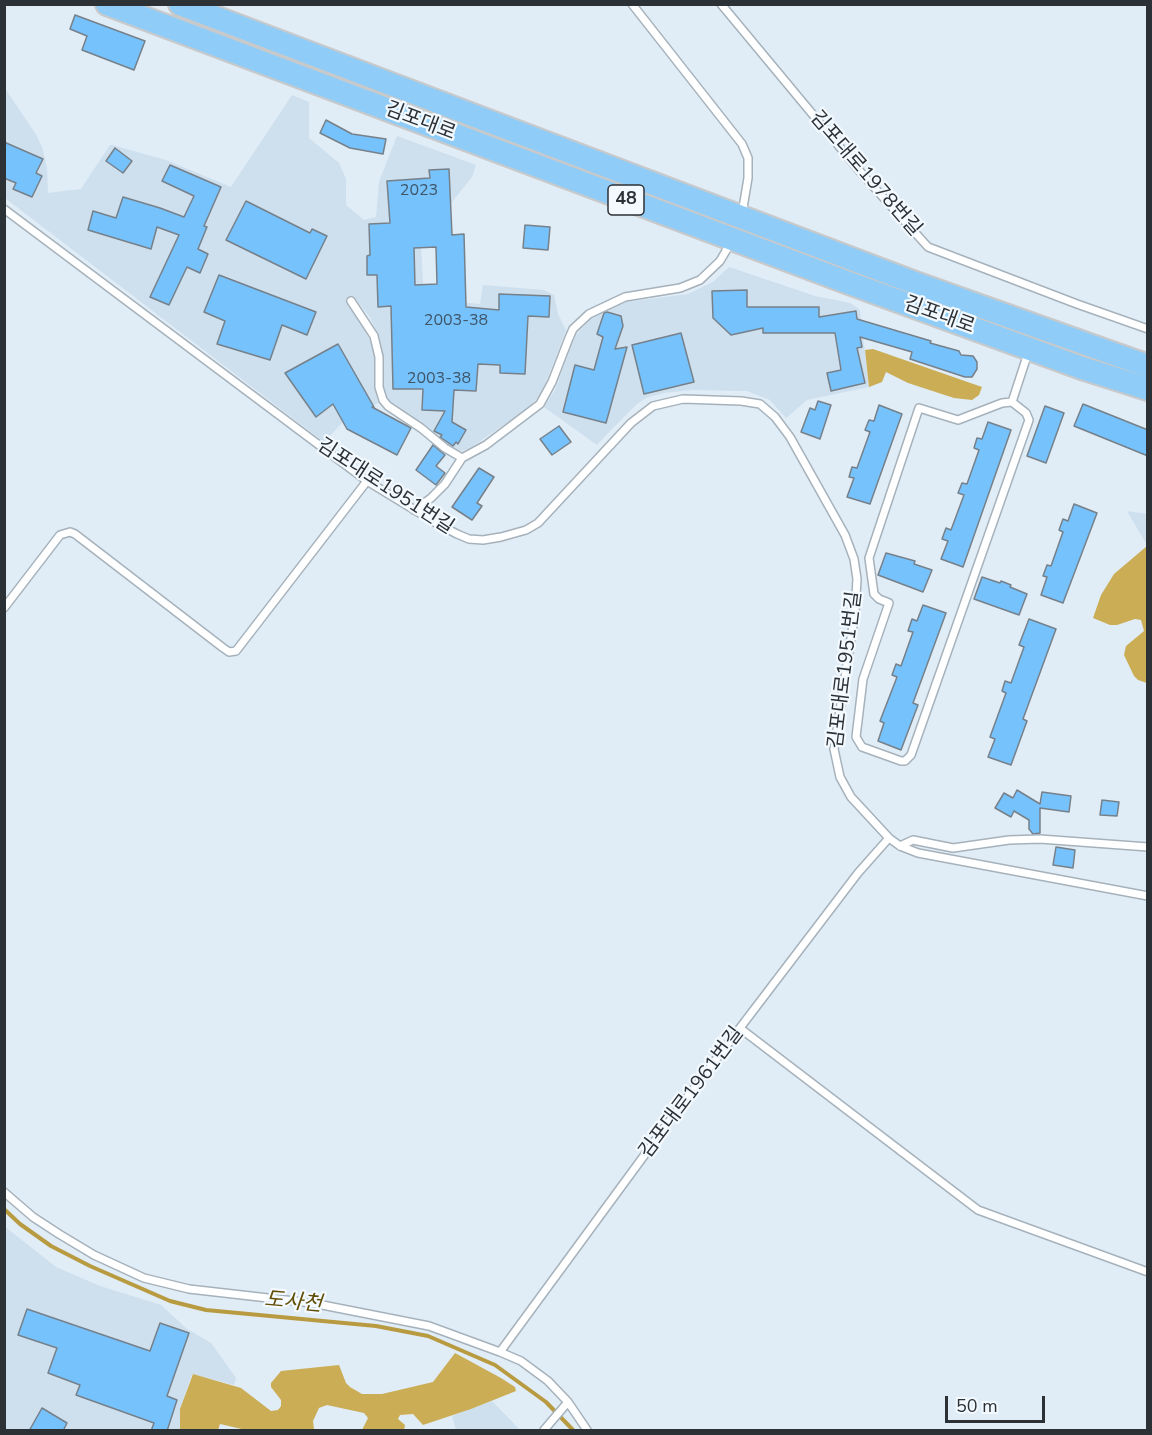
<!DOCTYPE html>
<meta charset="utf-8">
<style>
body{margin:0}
#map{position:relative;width:1152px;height:1435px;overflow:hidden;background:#e0ecf6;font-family:"Nunito Sans",sans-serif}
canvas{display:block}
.frame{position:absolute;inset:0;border:6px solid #2c3135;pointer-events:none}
.scale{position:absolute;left:945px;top:1396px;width:100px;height:27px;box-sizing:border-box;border:3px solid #2c3135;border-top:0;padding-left:8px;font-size:18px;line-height:21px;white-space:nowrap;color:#2c3135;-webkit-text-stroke:4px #f2f9ff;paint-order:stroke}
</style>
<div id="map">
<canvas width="1152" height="1435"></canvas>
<div class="frame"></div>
<div class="scale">50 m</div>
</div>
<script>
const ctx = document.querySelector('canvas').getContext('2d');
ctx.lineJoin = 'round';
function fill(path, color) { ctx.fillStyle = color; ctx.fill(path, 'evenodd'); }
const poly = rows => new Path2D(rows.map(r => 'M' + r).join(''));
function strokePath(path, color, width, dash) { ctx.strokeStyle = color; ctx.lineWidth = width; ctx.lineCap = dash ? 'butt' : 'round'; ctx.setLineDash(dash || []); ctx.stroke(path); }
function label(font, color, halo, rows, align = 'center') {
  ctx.font = font + ' "Nunito Sans","Noto Sans KR",sans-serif'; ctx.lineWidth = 4.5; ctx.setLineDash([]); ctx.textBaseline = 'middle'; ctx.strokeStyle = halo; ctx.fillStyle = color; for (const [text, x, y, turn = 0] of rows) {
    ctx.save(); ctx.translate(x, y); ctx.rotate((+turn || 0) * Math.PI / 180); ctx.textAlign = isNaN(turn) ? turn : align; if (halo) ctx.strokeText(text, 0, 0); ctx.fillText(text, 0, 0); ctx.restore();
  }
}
const built = poly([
 [4,87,35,133,42,147,47,168,48,193,81,189,110,145,112,145,166,160,231,187,292,95,309,102,309,138,339,163,346,179,346,205,364,220,376,217,379,182,397,136,476,165,472,177,448,207,419,211,424,299,480,304,483,285,544,290,554,295,558,314,566,330,541,395,525,410,470,448,461,451,452,448,386,398,383,388,383,353,380,338,369,316,353,296,346,302,362,324,372,345,375,361,374,386,378,403,342,423,324,442,5,198],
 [729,267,815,296,850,303,858,308,860,311,869,387,807,400,786,418,770,400,747,391,692,390,664,393,646,398,637,404,609,432,597,445,544,407,555,390,575,336,594,316,604,310,627,302,688,294,713,282],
 [1127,511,1147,514,1147,545],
 [4,1226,56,1267,100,1286,161,1305,187,1329,211,1343,236,1378,234,1385,192,1374,180,1409,180,1430,5,1430],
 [492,1401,520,1430,456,1430,452,1416]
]);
const forest = poly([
 [873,349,982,387,979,395,972,400,954,398,908,383,886,372,882,382,869,387,865,350],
 [1147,546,1148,683,1147,683,1138,680,1134,676,1124,655,1126,646,1144,631,1141,620,1135,619,1117,625,1110,625,1093,618,1101,595,1114,574],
 [455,1353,501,1378,515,1387,516,1391,471,1409,423,1425,413,1414,400,1415,398,1419,405,1425,404,1430,362,1430,368,1418,364,1413,327,1405,319,1408,313,1421,314,1430,246,1430,220,1424,218,1430,180,1430,180,1409,193,1374,241,1388,271,1411,278,1410,281,1406,281,1400,271,1387,271,1383,281,1371,339,1365,346,1383,350,1387,362,1394,382,1394,433,1382]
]);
const stream = poly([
 [4,1209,20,1224,51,1246,90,1266,170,1301,206,1310,376,1326,428,1336,495,1365,546,1402,573,1430]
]);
const building = poly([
 [75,15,145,41,134,70,82,50,87,36,70,29,75,15],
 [326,120,352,134,386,139,383,154,350,148,320,133,326,120],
 [4,142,43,159,36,173,42,176,32,197,13,189,16,183,4,178,4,142],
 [115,148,132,161,123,173,106,161,115,148],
 [170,165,221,187,204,226,207,227,198,249,208,254,200,273,187,267,169,305,150,297,179,235,157,227,151,249,88,230,93,211,116,218,123,197,160,208,184,217,194,196,162,181,170,165],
 [449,169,452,235,464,234,466,307,499,310,499,294,550,296,549,317,528,316,525,374,500,373,500,365,478,364,476,391,454,390,452,422,466,430,458,444,456,442,453,446,440,437,442,435,434,431,445,411,422,410,423,389,393,389,391,306,378,307,377,275,367,275,367,256,370,255,369,224,390,223,387,181,430,178,429,170,449,169],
 [436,247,437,284,415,285,414,248,436,247],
 [246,201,310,233,312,229,327,236,306,279,226,240,246,201],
 [525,225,550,227,548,250,523,248,525,225],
 [219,275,316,312,307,335,282,325,270,360,217,344,225,321,204,312,219,275],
 [747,290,747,307,819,307,819,317,856,311,857,319,931,341,930,343,959,351,961,355,973,356,977,362,977,369,972,377,965,377,910,359,912,352,860,337,862,347,857,348,865,383,831,391,827,373,841,370,835,333,763,333,763,328,731,335,713,318,712,291,747,290],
 [607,312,621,316,623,326,615,349,627,347,606,423,563,412,575,365,594,370,603,337,597,334,604,313,607,312],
 [681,333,694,382,644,394,632,345,681,333],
 [338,344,374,407,372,407,411,428,397,455,347,429,333,404,316,417,285,373,338,344],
 [818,401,831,405,820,439,801,432,810,408,815,410,818,401],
 [1083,404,1148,430,1148,456,1074,426,1083,404],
 [879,405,902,414,870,504,847,497,854,478,849,477,852,467,857,468,870,432,865,430,869,420,874,421,879,405],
 [1045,406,1064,413,1046,463,1027,456,1045,406],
 [988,422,1011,430,963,567,941,559,948,541,942,539,946,528,951,530,964,495,958,493,962,483,967,484,979,450,974,448,977,438,982,439,988,422],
 [559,426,571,442,552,455,540,439,559,426],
 [433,445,445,455,436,466,445,473,436,485,416,470,433,445],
 [479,468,494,477,477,503,482,506,472,520,452,507,479,468],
 [1074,504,1097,513,1063,603,1041,595,1047,577,1043,576,1047,565,1051,566,1063,532,1059,530,1063,519,1068,521,1074,504],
 [886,553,915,561,914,564,932,570,923,592,878,575,886,553],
 [982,577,1000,583,1001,581,1011,585,1010,587,1027,594,1019,615,974,599,982,577],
 [923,605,946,613,913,703,918,705,901,750,878,741,884,723,880,721,897,677,892,675,896,664,901,666,913,632,908,631,912,619,917,621,923,605],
 [1029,619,1056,629,1023,719,1027,721,1011,765,988,757,995,739,990,737,1006,693,1002,691,1005,681,1011,683,1024,647,1019,645,1029,619],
 [1017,790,1040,804,1042,792,1071,796,1069,812,1040,808,1040,833,1033,834,1029,829,1029,820,1014,811,1011,817,995,808,1004,793,1013,798,1017,790],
 [1102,800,1119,802,1117,816,1100,815,1102,800],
 [1056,847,1075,850,1073,868,1053,865,1056,847],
 [27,1309,150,1351,160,1323,189,1333,167,1396,177,1400,167,1431,151,1431,154,1423,76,1395,80,1385,48,1373,57,1348,18,1335,27,1309],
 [42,1408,67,1423,63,1431,29,1431,42,1408]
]);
const lane = poly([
 [632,4,742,144,748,158,748,178,742,214],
 [721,4,863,175,928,247,1077,304,1148,329],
 [4,209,367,481,436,523,457,534,469,539,483,540,501,537,526,530,538,523,631,423,653,406,683,399,741,401,760,404,775,417,790,437,845,535,854,559,857,579,855,612,834,749,840,777,851,797,889,838,900,846,918,853,1148,896],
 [351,301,374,336,379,357,379,387,383,400,388,406,421,428,445,448,462,458,486,445,540,404,552,382,569,338,573,329,589,314,625,297,680,288,700,280,720,261,730,244],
 [1012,402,1002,403,958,420,919,408,869,558,874,594,879,599,889,603,863,679,856,737,862,747,901,761,905,761,911,755,1029,420,1026,413,1012,402,1028,353],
 [414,510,431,498,445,484,462,458],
 [4,608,60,535,70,532,75,534,222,647,229,652,236,651,367,481],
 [900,846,913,840,953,848,1009,840,1040,839,1148,847],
 [741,1029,978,1210,1148,1272],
 [4,1192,33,1217,59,1234,94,1255,144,1278,189,1289,312,1303,429,1326,500,1352,521,1361,548,1381,568,1402,587,1430],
 [500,1352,679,1108,858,873,889,838],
 [544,1430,568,1402]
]);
const primary = poly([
 [107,4,849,283,1079,367,1148,389],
 [180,4,915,283,1148,366]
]);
const numberNames = [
 ["2023",419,191],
 ["2003-38",456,321],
 ["2003-38",439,379]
];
const shields = [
 [626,200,36]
];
const shieldNames = [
 ["48",626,200]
];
const streetNames = [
 ["김포대로",420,122,21],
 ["김포대로1978번길",865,174,49],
 ["김포대로",939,316,20],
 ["김포대로1951번길",385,487,33],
 ["김포대로1951번길",846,670,-83],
 ["김포대로1961번길",692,1093,-53]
];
const waterNames = [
 ["도사천",293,1303,5]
];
fill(built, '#cedfee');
fill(forest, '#cbad55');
strokePath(stream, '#b89b41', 4);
fill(building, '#76c2fd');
strokePath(building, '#768089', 1.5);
strokePath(lane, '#a6b2bb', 10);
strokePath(primary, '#c8c9ca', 26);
strokePath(lane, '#fff', 7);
strokePath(primary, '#8fcdf8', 22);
label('16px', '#3e5567', null, numberNames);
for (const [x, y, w] of shields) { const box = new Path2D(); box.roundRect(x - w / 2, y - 15, w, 30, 4.5); ctx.fillStyle = '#f2f9ff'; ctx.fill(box); strokePath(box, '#2c3135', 1.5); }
label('bold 18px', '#2c3135', null, shieldNames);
label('20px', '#2c3135', '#f2f9ff', streetNames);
label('italic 21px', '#624d04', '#f2f9ff', waterNames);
</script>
